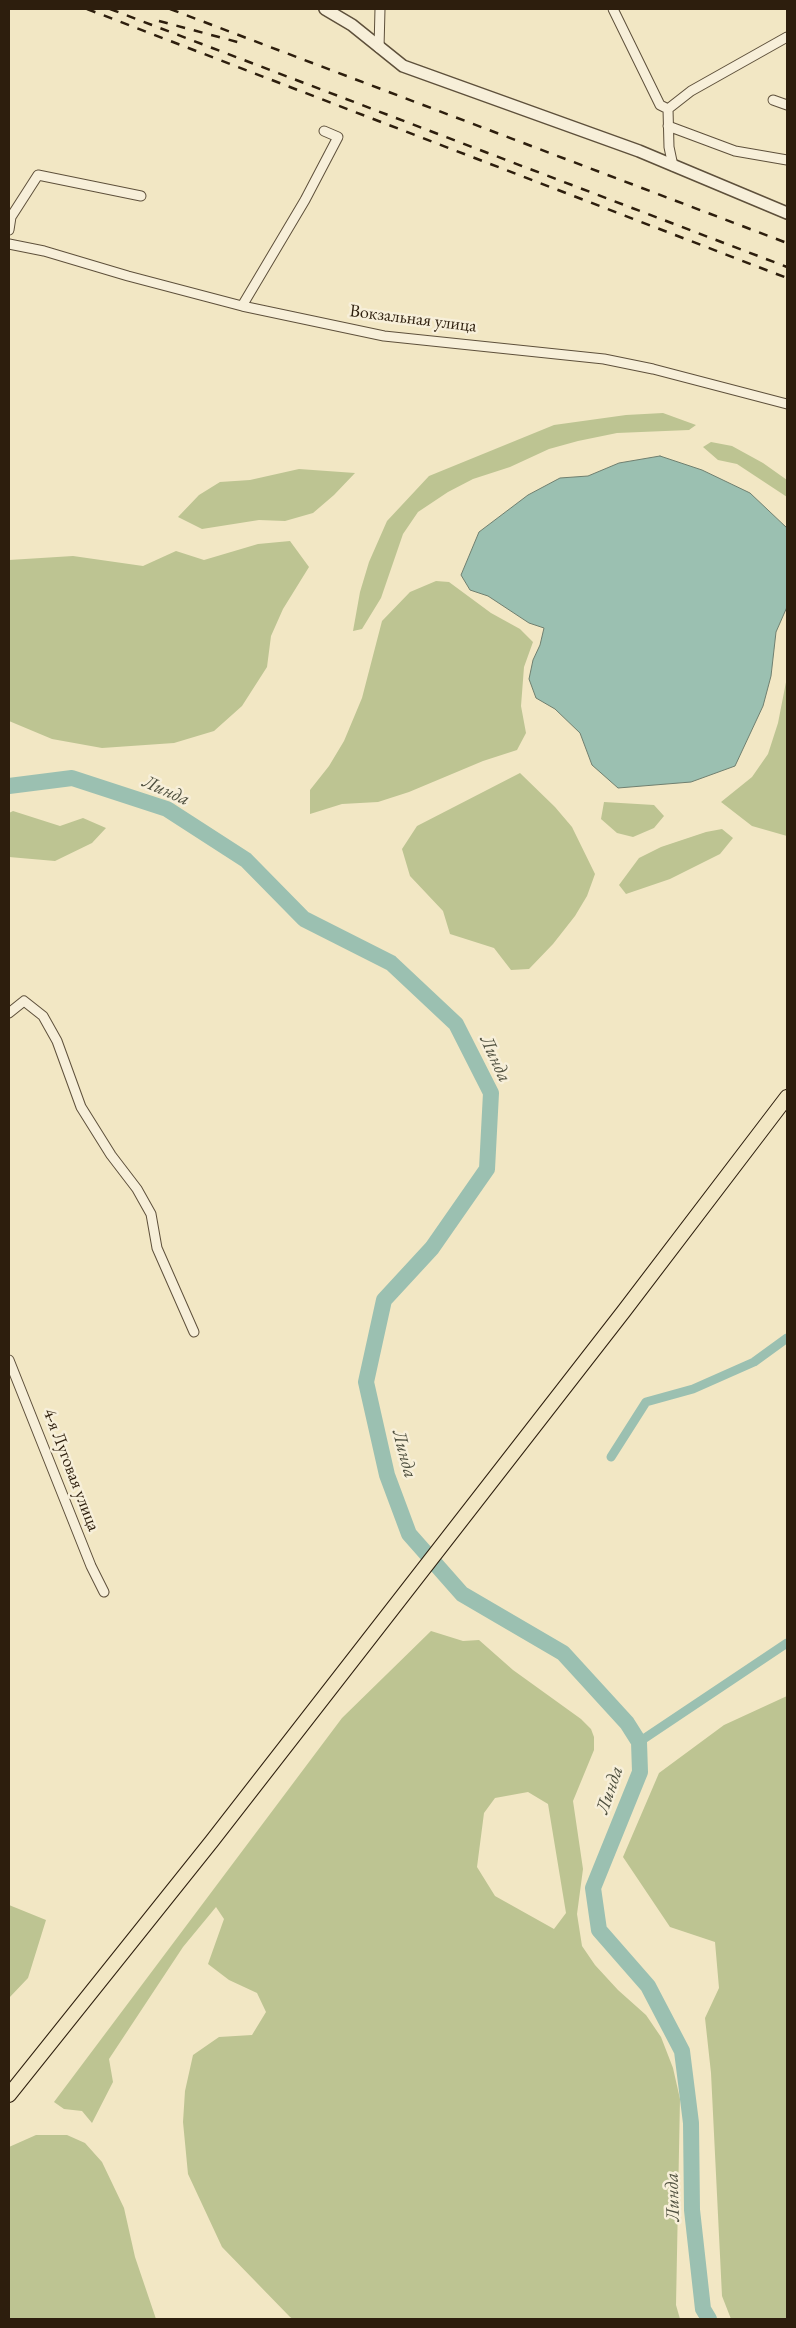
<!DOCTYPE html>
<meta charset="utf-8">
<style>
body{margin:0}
#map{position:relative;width:796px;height:2328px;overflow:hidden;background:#f2e7c4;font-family:"EB Garamond",serif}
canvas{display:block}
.frame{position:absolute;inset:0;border:10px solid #2d1e0d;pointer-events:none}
</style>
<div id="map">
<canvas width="796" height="2328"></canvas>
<div class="frame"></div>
</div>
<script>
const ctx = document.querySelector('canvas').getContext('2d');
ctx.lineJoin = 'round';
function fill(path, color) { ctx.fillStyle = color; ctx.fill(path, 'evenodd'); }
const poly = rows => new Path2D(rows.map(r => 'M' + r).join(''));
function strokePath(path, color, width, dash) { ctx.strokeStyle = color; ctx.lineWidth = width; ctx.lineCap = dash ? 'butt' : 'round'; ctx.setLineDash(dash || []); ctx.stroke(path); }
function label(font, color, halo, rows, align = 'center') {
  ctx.font = font + ' "EB Garamond",serif'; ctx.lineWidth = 5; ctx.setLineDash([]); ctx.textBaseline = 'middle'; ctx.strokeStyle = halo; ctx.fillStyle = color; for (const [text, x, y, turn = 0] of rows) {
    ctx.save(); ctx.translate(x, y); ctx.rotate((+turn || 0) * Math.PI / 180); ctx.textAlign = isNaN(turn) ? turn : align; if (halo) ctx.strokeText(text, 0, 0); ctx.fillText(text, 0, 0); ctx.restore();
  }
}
const green = poly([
 [663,413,696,425,689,430,617,433,578,441,549,449,510,467,473,479,448,492,418,512,403,534,381,598,362,629,353,631,360,592,369,562,387,521,429,476,554,425,626,415],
 [711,442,732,446,763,463,787,480,787,497,737,464,718,460,703,447],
 [299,469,355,473,334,495,313,513,285,521,259,520,202,529,178,517,199,495,220,482,250,480],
 [290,541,309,567,283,609,271,636,267,667,242,706,214,731,174,743,102,748,52,739,9,721,9,560,73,556,143,566,176,551,204,560,258,544],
 [436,581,449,582,491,613,520,629,533,642,524,667,521,706,526,733,517,750,483,761,409,792,378,802,342,804,310,814,310,790,329,766,344,741,362,698,382,621,410,592],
 [787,677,787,836,752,826,721,802,752,777,768,754,778,723],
 [520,773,555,807,572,827,595,874,587,896,575,916,553,944,529,969,511,970,494,948,450,934,443,911,410,876,402,849,417,826],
 [604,802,654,805,664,816,654,828,633,837,617,833,601,819],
 [13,811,60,826,83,818,106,828,92,843,55,861,9,857,9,813],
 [722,829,733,838,720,854,670,879,626,894,619,885,639,858,661,847,706,832],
 [431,1631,463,1641,479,1640,513,1670,581,1719,591,1729,594,1737,594,1750,573,1801,583,1869,577,1914,582,1946,595,1965,618,1990,646,2015,661,2037,673,2068,680,2099,676,2305,680,2319,293,2319,290,2317,222,2247,188,2174,183,2122,185,2091,193,2055,219,2037,252,2035,266,2012,257,1993,229,1980,208,1964,224,1919,216,1907,183,1947,109,2059,113,2082,92,2123,82,2111,64,2109,54,2102,342,1718],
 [528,1792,548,1804,566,1913,554,1929,495,1896,477,1867,484,1813,495,1798],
 [787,1696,787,2319,731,2319,722,2296,711,2073,705,2018,719,1988,715,1942,670,1927,623,1857,659,1773,724,1725],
 [9,1905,46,1920,28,1978,9,1998],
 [36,2135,67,2135,85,2143,102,2162,124,2208,135,2257,156,2319,9,2319,9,2147]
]);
const water = poly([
 [660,456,702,470,750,493,787,528,787,607,776,632,771,676,763,706,735,766,691,782,618,788,592,765,580,733,555,709,536,698,529,679,533,660,540,645,544,628,529,623,488,596,470,590,461,575,479,532,528,495,560,478,588,476,619,463,660,456]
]);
const canal = poly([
 [611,1457,646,1402,693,1389,754,1362,787,1338],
 [639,1742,787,1643]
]);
const river = poly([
 [9,786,72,778,167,809,246,860,304,919,391,963,456,1024,491,1093,487,1169,432,1248,384,1300,366,1382,387,1475,409,1534,462,1594,563,1653,627,1723,639,1742,640,1772,593,1888,599,1930,648,1986,682,2051,691,2123,692,2210,703,2309,709,2319]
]);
const minor = poly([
 [613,9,660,105,668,109],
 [379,48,380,9],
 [773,100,787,105],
 [668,126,735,151,787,160],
 [673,166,669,147,668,109,691,91,787,37],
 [9,230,11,217,38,175,141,196],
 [9,244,44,251,128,276,242,306,384,336,604,359,653,369,787,404],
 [242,306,305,200,338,137,324,131],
 [9,1013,24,1001,43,1016,57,1041,81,1107,111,1155,137,1189,151,1214,157,1248,194,1332],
 [9,1360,91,1566,104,1592]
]);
const tertiary = poly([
 [325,9,352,25,403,66,639,151,787,213]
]);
const primary = poly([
 [9,2095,212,1841,624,1311,787,1097]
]);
const rail = poly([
 [87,9,787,278],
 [110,9,787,267],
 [170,9,787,243],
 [159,21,241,43]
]);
const streetNames = [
 ["Вокзальная улица",413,319,7],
 ["4-я Луговая улица",71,1470,69]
];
const waterNames = [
 ["Линда",166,791,24],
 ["Линда",495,1059,65],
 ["Линда",404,1454,75],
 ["Линда",610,1790,-71],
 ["Линда",673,2197,-92]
];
fill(green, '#bdc492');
fill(water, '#9bc0b1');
strokePath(water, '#6f7f6f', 1);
strokePath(canal, '#9bc0b1', 9);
strokePath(river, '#9bc0b1', 16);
strokePath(minor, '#5e503b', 11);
strokePath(tertiary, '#5e503b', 14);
strokePath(primary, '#2d1e0d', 16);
strokePath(minor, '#f7efd9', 9);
strokePath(tertiary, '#f7efd9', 11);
strokePath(primary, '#f2e7c4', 14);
strokePath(rail, '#2d1e0d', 2.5, [9, 9]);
label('18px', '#2d1e0d', '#f7efd9', streetNames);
label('italic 19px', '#4e4f3e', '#f7efd9', waterNames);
</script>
